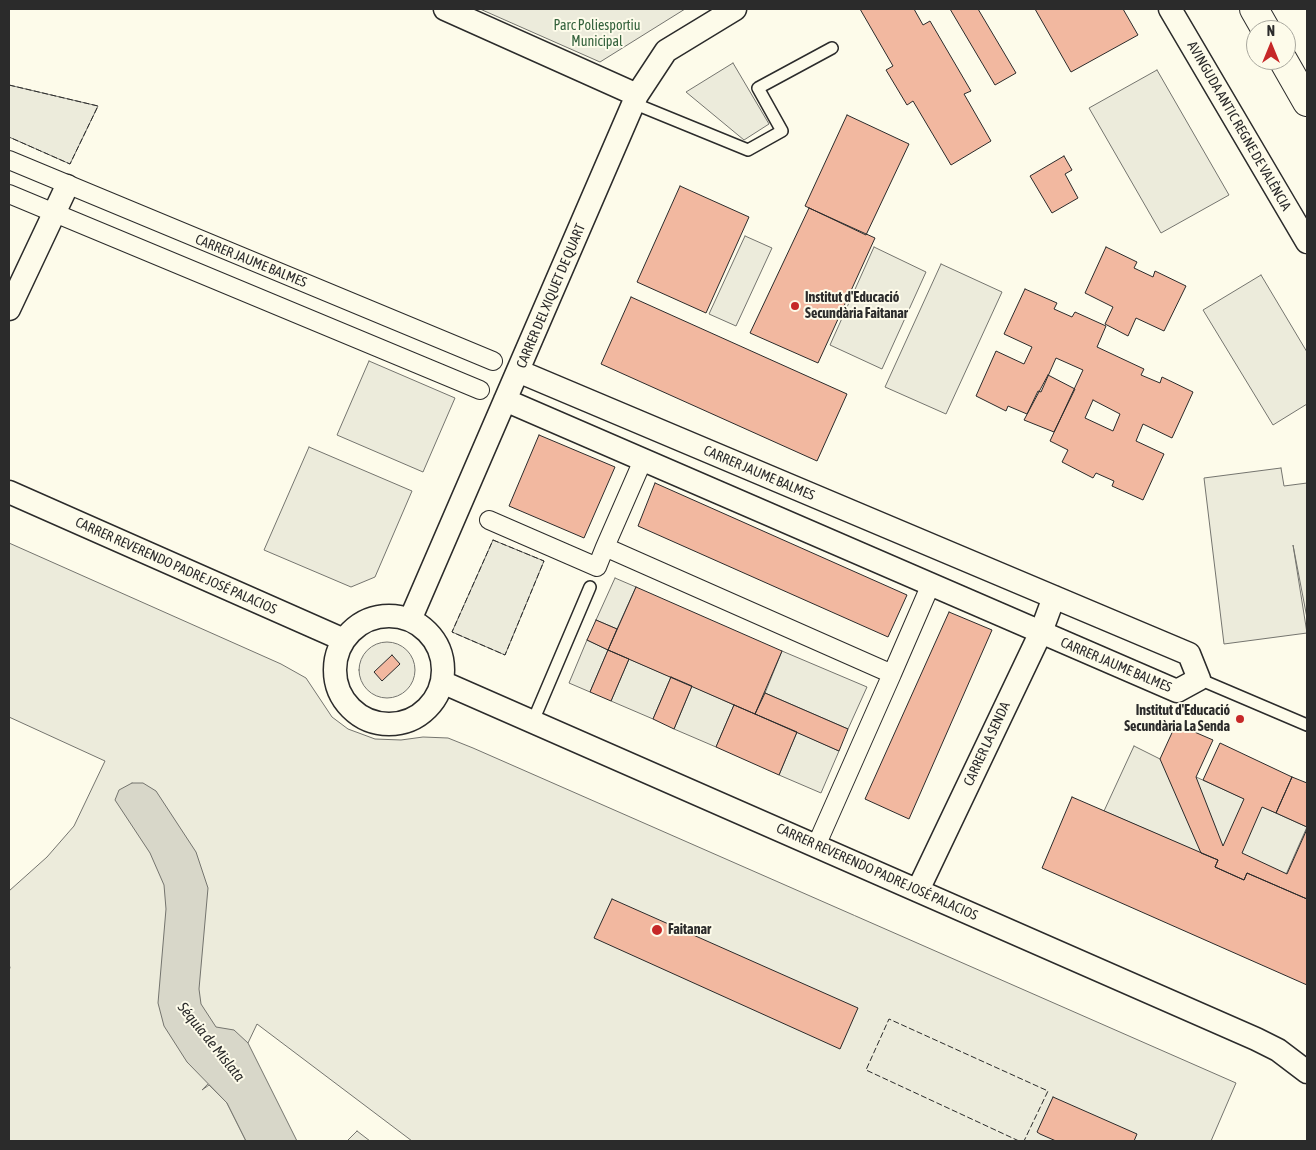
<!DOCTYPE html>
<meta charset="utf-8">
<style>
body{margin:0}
#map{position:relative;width:1316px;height:1150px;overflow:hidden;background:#fdfbea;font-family:"Asap Condensed",sans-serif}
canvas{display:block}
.frame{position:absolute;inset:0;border:10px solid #2b2b2b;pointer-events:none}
.north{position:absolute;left:1246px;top:20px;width:50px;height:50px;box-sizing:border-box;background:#fdfbea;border:1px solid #a9a89e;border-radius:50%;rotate:0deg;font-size:14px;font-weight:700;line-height:20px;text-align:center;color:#2b2b2b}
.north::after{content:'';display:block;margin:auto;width:18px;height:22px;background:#c62828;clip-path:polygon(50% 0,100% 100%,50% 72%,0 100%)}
</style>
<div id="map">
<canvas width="1316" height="1150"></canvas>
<div class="frame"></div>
<div class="north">N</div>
</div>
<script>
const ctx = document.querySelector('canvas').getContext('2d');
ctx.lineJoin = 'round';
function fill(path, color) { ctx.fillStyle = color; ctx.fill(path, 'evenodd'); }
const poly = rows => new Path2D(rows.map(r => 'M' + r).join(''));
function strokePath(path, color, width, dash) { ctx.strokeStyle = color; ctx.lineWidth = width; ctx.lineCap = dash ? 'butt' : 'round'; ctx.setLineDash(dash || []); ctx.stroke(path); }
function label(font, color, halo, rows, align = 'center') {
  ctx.font = font + ' "Asap Condensed",sans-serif'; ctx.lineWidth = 4; ctx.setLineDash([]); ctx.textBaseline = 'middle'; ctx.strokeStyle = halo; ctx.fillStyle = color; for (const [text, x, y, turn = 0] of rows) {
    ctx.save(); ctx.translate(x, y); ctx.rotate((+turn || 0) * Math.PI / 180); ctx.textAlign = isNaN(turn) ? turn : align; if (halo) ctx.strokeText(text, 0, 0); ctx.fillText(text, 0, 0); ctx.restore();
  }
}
const green = poly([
 [480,9,685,9,600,62,480,9],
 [733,63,769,124,744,140,686,92,733,63],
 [1157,70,1229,195,1161,233,1089,108,1157,70],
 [9,85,98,106,70,164,9,137,9,85],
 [745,236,772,248,736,326,709,314,745,236],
 [874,247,926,272,882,369,830,345,874,247],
 [941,264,1002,292,946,414,885,387,941,264],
 [1261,275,1307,352,1307,404,1273,425,1203,310,1261,275],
 [369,361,455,398,423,472,337,435,369,361],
 [309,447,412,491,375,577,351,587,264,550,309,447],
 [1281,468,1284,486,1307,483,1307,618,1293,545,1307,633,1224,644,1204,478,1281,468],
 [493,540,544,561,505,655,452,632,493,540],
 [9,543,281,664,306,678,332,717,348,729,375,739,401,740,423,737,448,738,473,748,1236,1083,1211,1141,412,1141,257,1024,248,1043,202,1090,209,1085,227,1103,246,1141,9,1141,9,891,47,857,74,826,105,761,9,717,9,543],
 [615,578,636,587,617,629,596,620,615,578],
 [587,640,608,650,590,692,569,683,587,640],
 '359 670a28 28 0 1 1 56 0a28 28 0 1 1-56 0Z',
 [782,651,867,687,848,729,765,693,782,651],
 [629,659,671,677,653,719,611,701,629,659],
 [692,686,734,705,716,747,674,729,692,686],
 [797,732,839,751,821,793,779,775,797,732],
 [1134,746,1196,777,1307,827,1280,888,1104,811,1134,746],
 [357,1131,370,1141,347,1141,357,1131]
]);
const water = poly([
 [132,783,143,783,156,791,196,852,208,888,199,989,201,1004,216,1027,234,1030,248,1043,297,1141,246,1141,227,1103,187,1062,164,1026,158,1003,166,909,164,885,150,853,115,800,119,790,132,783]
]);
const building = poly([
 [860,9,914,9,923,25,930,21,971,91,964,94,991,141,951,165,913,101,907,105,886,70,893,66,860,9],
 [950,9,978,9,1016,73,995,85,950,9],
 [1035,9,1123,9,1138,35,1071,72,1035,9],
 [847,115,909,144,866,235,805,206,847,115],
 [1064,156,1072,170,1065,174,1078,198,1052,213,1030,176,1064,156],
 [680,186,749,217,706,313,637,282,680,186],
 [809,208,875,238,818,363,750,333,809,208],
 [1106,247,1137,262,1134,268,1153,277,1155,271,1186,286,1164,331,1136,318,1128,336,1105,324,1113,307,1085,293,1106,247],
 [1025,289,1057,303,1054,309,1072,317,1075,312,1106,326,1097,347,1144,369,1141,375,1160,383,1162,377,1193,392,1172,438,1143,424,1136,441,1164,454,1143,500,1112,486,1114,481,1096,473,1093,478,1062,462,1068,450,1050,441,1083,370,1056,358,1041,392,1038,391,1027,414,1008,406,1006,411,976,396,996,351,1024,364,1032,347,1004,334,1025,289],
 [1093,400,1120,414,1113,431,1085,418,1093,400],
 [631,297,847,394,817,461,601,364,631,297],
 [1048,375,1075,389,1054,432,1024,420,1048,375],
 [539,435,615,467,584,538,509,506,539,435],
 [655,483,907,595,888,637,638,526,655,483],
 [636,587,782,651,755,714,608,650,636,587],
 [949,612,992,630,909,819,865,799,949,612],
 [596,620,617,629,608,650,587,640,596,620],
 [608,650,629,659,611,701,590,692,608,650],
 [392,655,400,664,382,681,374,672,392,655],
 [671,677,692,686,674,729,653,719,671,677],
 [765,693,848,729,839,751,755,714,765,693],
 [734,705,797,732,779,775,716,747,734,705],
 [1176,724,1213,740,1196,777,1223,846,1244,799,1203,780,1220,743,1292,777,1276,813,1262,807,1242,853,1287,874,1307,829,1307,899,1247,873,1244,880,1215,867,1218,860,1201,853,1160,759,1176,724],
 [1292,777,1307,783,1307,827,1276,813,1292,777],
 [1072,797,1218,860,1215,867,1244,880,1247,873,1307,899,1307,985,1042,868,1072,797],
 [612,899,858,1008,840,1049,594,938,612,899],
 [1053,1097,1137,1134,1134,1141,1056,1141,1040,1134,1037,1132,1053,1097]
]);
const service = poly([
 [633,103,748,150,782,131,758,88,832,48],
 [1199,679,1307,725],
 [533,721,590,587]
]);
const pedestrian = poly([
 [9,160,493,361],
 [9,194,480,390],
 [489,520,597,567,605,547,892,674,816,846],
 [605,547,643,460],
 [892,674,931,584]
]);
const minor = poly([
 [445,9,637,95],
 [1170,9,1307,242],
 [9,309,67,186],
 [505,400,1177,691,1199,679,1189,654,518,371],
 [9,492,344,640],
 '335 670a54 54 0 1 1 108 0a54 54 0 1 1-108 0Z',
 [410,620,637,95,666,51,735,9],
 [442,682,1256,1039,1278,1050,1307,1072],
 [918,890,1041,632,1054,597]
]);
const trunk = poly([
 [1254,9,1266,30],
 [1283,60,1307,102]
]);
const fence = poly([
 [9,85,98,106,70,164,9,137],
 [493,540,544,561,505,655,452,632,493,540],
 [1019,1141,866,1070,889,1019,1048,1091,1024,1141]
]);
const wall = poly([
 [9,967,9,968]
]);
const markers = [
 [795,306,5,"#c62828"],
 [1240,719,5,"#c62828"],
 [657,930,6,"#c62828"]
];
const parkNames = [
 ["Parc Poliesportiu",597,26],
 ["Municipal",597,42]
];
const streetNames = [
 ["AVINGUDA ANTIC REGNE DE VALÈNCIA",1239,126,60],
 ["CARRER JAUME BALMES",251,261,22],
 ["CARRER DEL XIQUET DE QUART",551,296,-67],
 ["CARRER JAUME BALMES",759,473,23],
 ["CARRER REVERENDO PADRE JOSÉ PALACIOS",176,566,24],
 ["CARRER JAUME BALMES",1116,665,23],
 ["CARRER LA SENDA",987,744,-65],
 ["CARRER REVERENDO PADRE JOSÉ PALACIOS",877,872,24]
];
const poiNames = [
 ["Institut d'Educació",805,298],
 ["Secundària Faitanar",805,314],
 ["Institut d'Educació",1230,711,"right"],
 ["Secundària La Senda",1230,727,"right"],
 ["Faitanar",668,930]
];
const waterNames = [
 ["Séquia de Mislata",211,1042,51]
];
fill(green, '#ecebdb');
strokePath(green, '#74746e', 1);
fill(water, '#d8d7c9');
strokePath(water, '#74746e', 1);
fill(building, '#f2b8a0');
strokePath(building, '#2b2b2b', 1);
strokePath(service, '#2b2b2b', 14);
strokePath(pedestrian, '#2b2b2b', 20);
strokePath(minor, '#2b2b2b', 25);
strokePath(trunk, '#2b2b2b', 30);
strokePath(service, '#fdfbea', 11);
strokePath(pedestrian, '#fdfbea', 18);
strokePath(minor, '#fdfbea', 22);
strokePath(trunk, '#fdfbea', 28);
strokePath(fence, '#2b2b2b', 1, [6, 2.5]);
strokePath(wall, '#2b2b2b', 2.5);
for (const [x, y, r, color] of markers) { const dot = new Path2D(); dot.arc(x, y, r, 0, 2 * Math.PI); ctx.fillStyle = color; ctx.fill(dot); strokePath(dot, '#fdfbea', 2); }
label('14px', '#34623c', '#fdfbea', parkNames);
label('14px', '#2b2b2b', '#fdfbea', streetNames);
label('bold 14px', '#2b2b2b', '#fdfbea', poiNames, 'left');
label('italic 15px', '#2b2b2b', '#fdfbea', waterNames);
</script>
